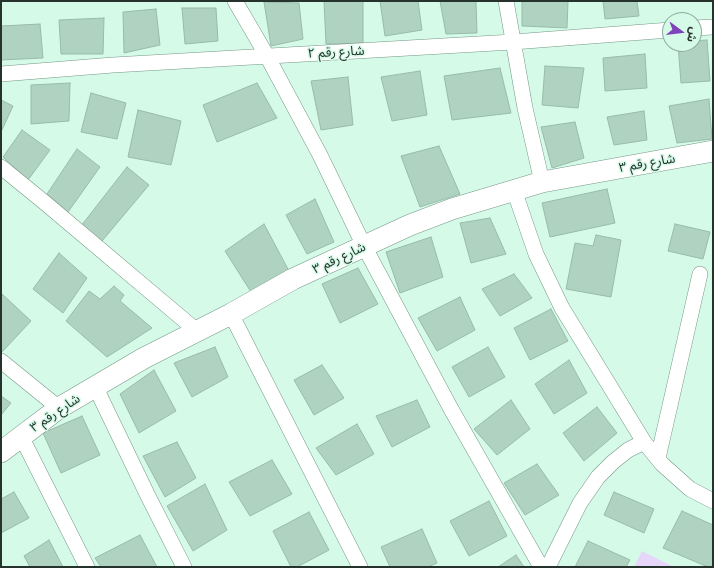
<!DOCTYPE html>
<meta charset="utf-8">
<style>
body{margin:0}
#map{position:relative;width:714px;height:568px;overflow:hidden;background:#d6fae8;font-family:"Golos Text","Noto Sans Arabic",sans-serif}
canvas{display:block}
.frame{position:absolute;inset:0;border:2px solid #25332c;pointer-events:none}
.north{position:absolute;left:662px;top:12px;width:40px;height:40px;box-sizing:border-box;background:#d6fae8;border:1px solid #8faa9d;border-radius:50%;rotate:105deg;font-size:11px;font-weight:700;line-height:16px;text-align:center;color:#25332c}
.north::after{content:'';display:block;margin:auto;width:14px;height:18px;background:#8044ba;clip-path:polygon(50% 0,100% 100%,50% 72%,0 100%)}
</style>
<div id="map">
<canvas width="714" height="568"></canvas>
<div class="frame"></div>
<div class="north">ش</div>
</div>
<script>
const ctx = document.querySelector('canvas').getContext('2d');
ctx.lineJoin = 'round';
function fill(path, color) { ctx.fillStyle = color; ctx.fill(path, 'evenodd'); }
const poly = rows => new Path2D(rows.map(r => 'M' + r).join(''));
function strokePath(path, color, width, dash) { ctx.strokeStyle = color; ctx.lineWidth = width; ctx.lineCap = dash ? 'butt' : 'round'; ctx.setLineDash(dash || []); ctx.stroke(path); }
function label(font, color, halo, rows, align = 'center') {
  ctx.font = font + ' "Golos Text","Noto Sans Arabic",sans-serif'; ctx.lineWidth = 3; ctx.setLineDash([]); ctx.textBaseline = 'middle'; ctx.strokeStyle = halo; ctx.fillStyle = color; for (const [text, x, y, turn = 0] of rows) {
    ctx.save(); ctx.translate(x, y); ctx.rotate((+turn || 0) * Math.PI / 180); ctx.textAlign = isNaN(turn) ? turn : align; if (halo) ctx.strokeText(text, 0, 0); ctx.fillText(text, 0, 0); ctx.restore();
  }
}
const green = poly([
 [642,551,674,567,634,567]
]);
const building = poly([
 [324,1,363,1,363,43,326,44,324,1],
 [380,1,418,1,422,30,385,36,380,1],
 [440,1,476,1,477,33,446,34,440,1],
 [522,1,568,1,567,28,522,26,522,1],
 [603,1,637,1,639,16,605,19,603,1],
 [264,2,299,3,303,39,271,46,264,2],
 [182,8,216,8,218,41,185,44,182,8],
 [156,9,160,45,124,53,123,12,156,9],
 [104,18,103,54,61,54,59,20,104,18],
 [40,24,43,58,1,60,1,26,40,24],
 [707,40,710,81,681,83,678,44,694,44,694,41,707,40],
 [645,54,647,88,605,91,603,58,645,54],
 [545,66,584,68,578,108,542,105,545,66],
 [500,68,511,113,452,120,444,76,500,68],
 [420,71,427,115,392,121,381,77,420,71],
 [348,77,353,125,321,130,311,81,348,77],
 [70,83,69,121,31,124,31,85,70,83],
 [257,83,277,118,217,142,203,105,257,83],
 [91,93,126,103,117,139,81,132,91,93],
 [709,99,712,139,677,143,669,106,709,99],
 [1,100,13,106,1,132,1,100],
 [138,110,181,121,171,165,128,157,138,110],
 [644,111,647,140,614,145,607,117,644,111],
 [575,122,584,158,552,168,541,127,575,122],
 [22,130,50,150,28,180,3,157,22,130],
 [439,146,460,194,420,207,401,156,439,146],
 [77,149,100,167,68,212,47,194,77,149],
 [127,167,149,185,102,241,81,226,127,167],
 [607,189,615,223,550,237,542,203,607,189],
 [315,199,334,242,307,254,286,215,315,199],
 [490,218,506,254,471,263,460,223,490,218],
 [264,224,289,271,251,292,225,251,264,224],
 [675,224,710,232,703,259,668,251,675,224],
 [596,235,621,240,611,297,566,289,575,243,593,246,596,235],
 [431,237,443,277,400,293,386,252,431,237],
 [59,253,87,278,63,313,33,289,59,253],
 [358,268,378,304,340,323,322,284,358,268],
 [514,274,532,298,500,316,482,289,514,274],
 [114,286,124,295,120,301,152,328,107,357,66,321,89,291,100,299,114,286],
 [1,293,31,321,2,352,1,351,1,293],
 [460,297,475,330,437,351,418,318,460,297],
 [551,309,568,341,530,360,514,328,551,309],
 [215,347,228,377,192,397,174,363,215,347],
 [488,347,505,377,469,397,452,367,488,347],
 [569,360,587,393,554,414,535,384,569,360],
 [322,365,344,398,314,415,294,380,322,365],
 [154,370,176,411,139,433,120,394,154,370],
 [1,396,11,403,1,415,1,396],
 [417,400,430,427,392,447,376,416,417,400],
 [511,400,530,429,497,455,474,429,511,400],
 [597,407,617,433,584,461,563,433,597,407],
 [82,416,100,455,61,473,43,433,82,416],
 [357,424,374,454,336,475,316,448,357,424],
 [177,442,196,478,165,497,143,456,177,442],
 [272,460,292,494,250,516,229,482,272,460],
 [537,464,559,495,525,515,504,483,537,464],
 [205,484,227,530,193,551,167,506,205,484],
 [14,492,29,518,1,533,1,499,14,492],
 [614,492,654,509,644,533,604,515,614,492],
 [489,501,507,536,469,556,450,521,489,501],
 [682,511,713,525,713,567,708,567,663,548,682,511],
 [309,512,329,550,297,567,291,567,273,531,309,512],
 [422,529,437,563,428,567,390,567,381,547,422,529],
 [140,535,157,567,101,567,95,558,140,535],
 [49,540,63,567,30,567,24,556,49,540],
 [588,541,630,560,626,567,575,567,588,541],
 [516,555,524,567,498,567,516,555]
]);
const street = poly([
 [235,1,267,56,320,155,364,246,451,409,541,567],
 [506,1,525,108,542,182],
 [694,28,713,27],
 [1,74,113,65,513,42,670,30],
 [1,167,44,202,197,331],
 [514,190,536,254,562,308,644,442,662,464,690,489,713,501],
 [231,314,360,567],
 [1,361,59,408],
 [95,386,147,494,184,567],
 [21,436,87,567],
 [658,458,700,274],
 [548,567,580,503,598,477,613,462,628,450,644,442]
]);
const secondary = poly([
 [1,452,59,408,144,358,231,314,293,279,410,225,452,209,542,182,713,151]
]);
const streetNames = [
 ["شارع رقم ٢",336,52,-3],
 ["شارع رقم ٣",647,163,-10],
 ["شارع رقم ٣",339,258,-25],
 ["شارع رقم ٣",55,413,-34]
];
fill(green, '#e5d6fa');
fill(building, '#afd2c1');
strokePath(building, '#98bbaa', 1);
strokePath(street, '#759787', 16);
strokePath(secondary, '#759787', 22);
strokePath(street, '#fff', 15);
strokePath(secondary, '#fff', 21);
label('13px', '#25332c', '#d6fae8', streetNames);
</script>
